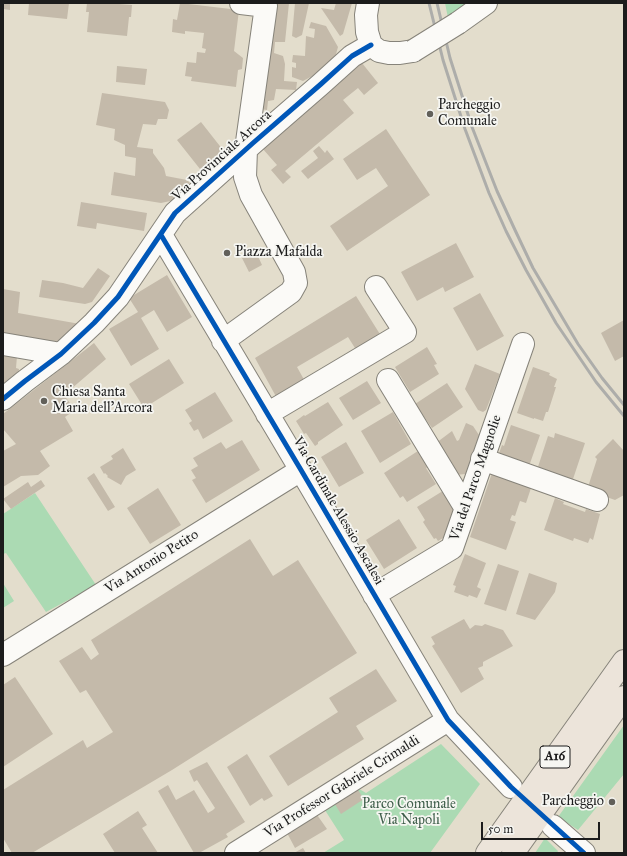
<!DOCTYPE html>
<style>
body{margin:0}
#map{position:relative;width:627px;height:856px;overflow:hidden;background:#e3ddcc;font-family:"IM FELL Great Primer",serif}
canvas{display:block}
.frame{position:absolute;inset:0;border:4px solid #1c1c1c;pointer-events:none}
.scale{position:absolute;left:481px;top:822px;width:119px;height:18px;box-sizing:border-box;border:2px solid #1c1c1c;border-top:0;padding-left:5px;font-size:12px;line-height:14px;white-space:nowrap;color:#1c1c1c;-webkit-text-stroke:3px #f6f6f2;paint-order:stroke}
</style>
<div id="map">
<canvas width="627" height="856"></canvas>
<div class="frame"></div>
<div class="scale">50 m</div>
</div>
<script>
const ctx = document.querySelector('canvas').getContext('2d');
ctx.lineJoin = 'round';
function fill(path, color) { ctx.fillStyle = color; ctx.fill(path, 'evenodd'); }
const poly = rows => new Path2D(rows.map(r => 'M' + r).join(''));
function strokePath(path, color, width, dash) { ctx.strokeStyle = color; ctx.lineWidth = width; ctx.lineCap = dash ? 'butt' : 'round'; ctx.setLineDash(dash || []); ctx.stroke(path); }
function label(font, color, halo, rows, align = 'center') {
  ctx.font = font + ' "IM FELL Great Primer",serif'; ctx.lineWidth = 3.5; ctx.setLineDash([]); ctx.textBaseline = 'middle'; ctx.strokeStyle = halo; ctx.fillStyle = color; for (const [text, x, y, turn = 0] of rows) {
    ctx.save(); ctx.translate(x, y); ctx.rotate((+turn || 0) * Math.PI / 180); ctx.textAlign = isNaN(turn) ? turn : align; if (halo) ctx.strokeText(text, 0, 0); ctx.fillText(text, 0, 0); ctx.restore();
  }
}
const green = poly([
 [445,3,467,3,448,18],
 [35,493,96,585,46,612,6,553,3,554,3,514],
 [3,583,14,601,3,608],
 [624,725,624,774,578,830,558,817],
 [441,744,480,784,430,853,323,853,344,840,323,807,356,787,366,793],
 [545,838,558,851,557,853,535,853]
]);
const building = poly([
 [3,3,10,3,10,10,3,9],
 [29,3,69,3,67,19,28,15],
 [87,3,106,3,132,5,131,17,129,17,127,36,87,32,89,12,86,12],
 [180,3,239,10,234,51,243,58,242,69,238,70,236,87,191,81,192,77,185,76,187,62,196,63,197,52,205,53,206,49,202,48,204,33,185,31,185,34,172,32,173,19,177,20],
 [273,3,289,3,285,42,275,42,274,53,283,56,285,64,284,81,297,82,296,90,276,89,274,100,268,101,267,110,260,109],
 [295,3,309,3,302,35,296,38,292,36],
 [336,3,352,3,343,34,340,36,321,8,334,10],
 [311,22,326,26,338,47,333,65,303,81,292,77,292,67,296,68,296,63,292,62,293,55,305,56,306,36,314,38,315,29,309,28],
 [362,63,378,83,364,95,358,88,343,100,354,113,285,171,291,177,283,184,271,170,277,165,262,148],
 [117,66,147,69,145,85,116,82],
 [102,93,165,102,169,110,167,119,158,119,156,125,143,124,137,147,153,149,153,153,164,168,166,176,187,180,190,183,175,200,161,203,111,195,114,172,135,176,136,158,125,156,125,145,114,140,115,129,96,125],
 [201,122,223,150,200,169,177,140],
 [386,129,430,195,347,251,330,226,388,186,376,168,357,180,343,159],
 [319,146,325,153,327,150,334,159,308,179,301,171,318,158,313,151],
 [81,202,147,213,144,231,97,223,96,229,77,226],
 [456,243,474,277,445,292,443,287,417,301,401,272],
 [256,252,262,265,249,272,242,258],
 [98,268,110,276,92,302,85,304,39,297,42,280,63,283,83,288],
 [167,275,192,317,167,332,154,310,141,318,159,349,131,366,109,329,138,312,129,298],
 [3,289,20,292,18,313,80,324,61,343,3,334],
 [480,293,504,336,477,351,453,308],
 [356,296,383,339,360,356,348,337,297,367,307,385,279,402,255,358],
 [624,320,624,356,615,361,601,333],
 [94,343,106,359,64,395,75,410,65,417,73,431,40,451,50,466,38,475,21,476,3,487,3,451,16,444,3,429,3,414],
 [427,347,437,364,434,365,439,374,410,392,395,367],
 [3,354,17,356,16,368,19,369,17,384,3,384],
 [169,359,184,383,144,408,129,384],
 [475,364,500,374,486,410,483,412,478,410,465,389],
 [533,367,550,373,549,375,557,379,554,387,556,387,548,412,546,412,543,421,534,418,534,419,517,413],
 [367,381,381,403,353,420,339,398],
 [447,383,463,407,432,428,415,404],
 [215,392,233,421,203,439,198,429,194,431,189,423,192,421,185,410],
 [328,402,343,425,318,442,318,444,315,446,306,433,304,434,296,421,304,415,305,416],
 [393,412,411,444,380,463,361,431],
 [466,423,473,426,479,435,466,474,454,475,436,443,452,431,457,441,459,440],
 [511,425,540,435,528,469,497,459,502,445,504,446],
 [555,433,585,443,571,485,536,473,548,436,554,438],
 [613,439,624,451,624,495,615,500,587,490,597,459,595,457],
 [242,440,260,470,206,503,192,480,196,478,191,470,198,466,193,458,221,442,226,449],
 [346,442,364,473,339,487,321,457],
 [123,448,136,470,126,476,121,485,107,477,108,476,105,473,104,474,100,467,113,459,111,456],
 [421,449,431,465,426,468,436,484,407,502,403,496,400,498,384,473],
 [94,473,115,507,108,511,87,478],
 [492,473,508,477,508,480,531,488,526,503,520,501,515,516,512,515,510,520,516,522,506,550,470,537],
 [41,480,45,486,11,509,3,499,28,482,31,487],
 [158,488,181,525,150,544,127,508],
 [446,489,458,508,448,535,438,541,436,538,434,539,423,522,425,520,417,507],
 [555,498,564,502,563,504,585,512,586,509,600,514,593,540,590,538,588,543,574,538,573,541,544,530],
 [399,519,417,548,384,569,366,540],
 [250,539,273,576,298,560,357,653,172,770,32,853,12,853,3,838,3,790,83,740,87,748,113,732,86,690,80,693,59,661,82,647,91,660,99,654,91,640],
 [465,554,486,563,477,587,481,589,477,598,469,595,468,597,454,592,456,586,453,585],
 [498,564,519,571,506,611,484,604],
 [529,573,557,583,555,592,535,620,516,614],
 [464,619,470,629,475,625,482,626,485,624,503,630,513,646,483,662,483,666,478,668,484,679,461,693,432,646,435,644,431,637],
 [376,669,397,701,356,726,364,739,288,786,269,756,338,712,329,698],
 [15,677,53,734,3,767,3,685],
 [247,754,273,796,264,801,262,798,250,806,227,767],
 [207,762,245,822,226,834,228,837,199,853,194,853,158,791,168,785,176,800,194,790,208,813,213,810,215,808,197,780,194,782,189,771],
 [356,787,364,799,341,814,333,801],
 [138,811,147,825,142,828,158,853,115,853,103,834],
 [315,812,327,829,295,848,286,831],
 [303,848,306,853,294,853]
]);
const minor = poly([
 [368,3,366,15,367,32,371,45],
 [458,23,486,3],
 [371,45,379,51,389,53,400,53,413,51],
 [161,235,301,470,448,720,511,787],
 [223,341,291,292,296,283,294,272,251,195,245,177,246,149,266,6,241,3],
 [3,344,61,354],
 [388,380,465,507],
 [3,399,25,381,61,354,94,323,118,297,175,213,253,143,321,84,352,56,371,45],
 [267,414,405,332,376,287],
 [482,459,597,500],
 [374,595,452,548,523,344],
 [3,655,301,470],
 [553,826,584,853],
 [236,853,448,720]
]);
const highway = poly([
 [487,853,624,661],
 [513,853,624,697]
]);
const rail = poly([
 [429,3,443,60,465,129,489,193,506,231,526,270,556,323,596,382,624,416],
 [437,3,450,58,472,127,497,191,515,230,533,268,578,344,602,378,624,405]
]);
const minorBridge = poly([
 [413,51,458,23]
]);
const cycleway = poly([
 [161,235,301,470,448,720,511,787,584,853],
 [3,399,25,381,61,354,94,323,118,297,175,213,253,143,321,84,352,56,371,45]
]);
const markers = [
 [430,114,4,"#62605a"],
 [227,253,4,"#62605a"],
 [44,401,4,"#62605a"],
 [612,802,4,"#62605a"]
];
const shields = [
 [555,757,30]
];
const shieldNames = [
 ["A16",555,757]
];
const poiNames = [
 ["Parcheggio",438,106],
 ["Comunale",438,122],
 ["Piazza Mafalda",235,253],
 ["Chiesa Santa",52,393],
 ["Maria dell'Arcora",52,409],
 ["Parcheggio",604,802,"right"]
];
const streetNames = [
 ["Via Provinciale Arcora",222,156,-42],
 ["Via del Parco Magnolie",476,478,-71],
 ["Via Cardinale Alessio Ascalesi",338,511,60],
 ["Via Antonio Petito",152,562,-32],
 ["Via Professor Gabriele Crimaldi",342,787,-32]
];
const parkNames = [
 ["Parco Comunale",409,805],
 ["Via Napoli",409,821]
];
fill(green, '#abdab3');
fill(building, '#c4baaa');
strokePath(minor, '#86837a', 24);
strokePath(highway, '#86837a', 24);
strokePath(minor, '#fbfaf7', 22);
strokePath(highway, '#ece4da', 22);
strokePath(rail, '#adadaa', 3);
strokePath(minorBridge, '#86837a', 24, []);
strokePath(minorBridge, '#fbfaf7', 22);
strokePath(cycleway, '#0057b8', 5);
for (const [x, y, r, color] of markers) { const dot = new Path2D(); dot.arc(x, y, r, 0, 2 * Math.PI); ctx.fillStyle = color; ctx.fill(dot); strokePath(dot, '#f6f6f2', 1.5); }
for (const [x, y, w] of shields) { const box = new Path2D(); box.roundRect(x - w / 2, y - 11, w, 22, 3); ctx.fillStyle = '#f6f6f2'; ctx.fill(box); strokePath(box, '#1c1c1c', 1); }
label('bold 13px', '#1c1c1c', null, shieldNames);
label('14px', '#1c1c1c', '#f6f6f2', poiNames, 'left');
label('14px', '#1c1c1c', '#f6f6f2', streetNames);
label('14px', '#3e5e4a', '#f6f6f2', parkNames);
</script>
